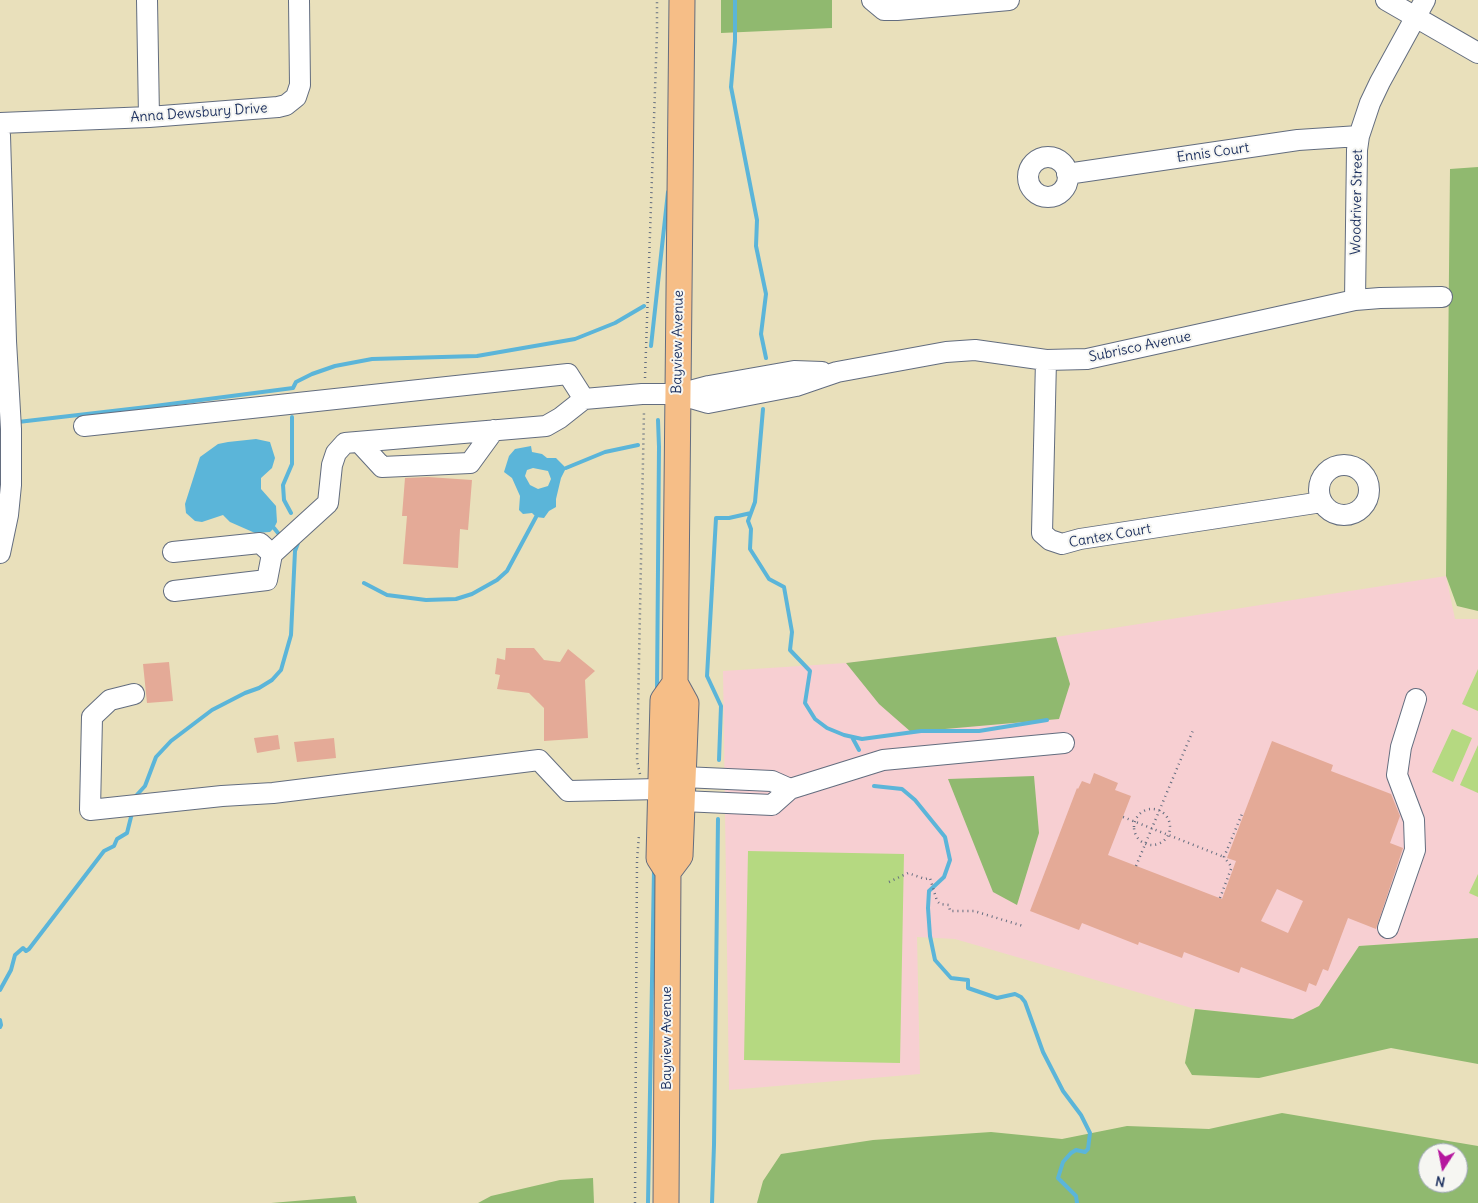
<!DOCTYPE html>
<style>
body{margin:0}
#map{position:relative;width:1478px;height:1203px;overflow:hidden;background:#e9e0bb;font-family:Delius,sans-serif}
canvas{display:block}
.north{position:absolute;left:1418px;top:1143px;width:50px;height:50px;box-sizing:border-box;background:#f6f6f2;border:1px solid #9ea6b7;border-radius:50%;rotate:191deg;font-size:14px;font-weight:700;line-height:20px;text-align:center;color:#1b2f5e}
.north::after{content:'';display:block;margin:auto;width:18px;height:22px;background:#b5179e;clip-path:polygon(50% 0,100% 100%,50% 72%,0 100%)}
</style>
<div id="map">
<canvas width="1478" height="1203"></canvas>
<div class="north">N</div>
</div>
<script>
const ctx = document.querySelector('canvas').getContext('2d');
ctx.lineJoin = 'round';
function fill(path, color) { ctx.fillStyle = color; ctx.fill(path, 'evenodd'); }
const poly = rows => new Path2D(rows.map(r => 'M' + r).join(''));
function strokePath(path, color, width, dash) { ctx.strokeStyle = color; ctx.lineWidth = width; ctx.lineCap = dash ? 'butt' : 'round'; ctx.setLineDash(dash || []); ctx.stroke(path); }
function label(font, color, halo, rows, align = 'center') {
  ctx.font = font + ' Delius,sans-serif'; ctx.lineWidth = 4; ctx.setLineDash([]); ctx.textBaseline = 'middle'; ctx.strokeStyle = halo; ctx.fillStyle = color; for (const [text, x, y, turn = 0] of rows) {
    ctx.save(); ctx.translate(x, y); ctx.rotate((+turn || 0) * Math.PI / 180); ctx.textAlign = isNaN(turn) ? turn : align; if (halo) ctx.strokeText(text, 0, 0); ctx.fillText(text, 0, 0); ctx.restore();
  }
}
const built = poly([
 [1446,576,1455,619,1478,619,1478,938,1359,946,1319,1006,1293,1019,1195,1009,955,939,917,937,920,1074,729,1090,723,671,846,663,1056,637]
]);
const green = poly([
 [1478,669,1478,711,1462,704],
 [1452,729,1472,738,1453,782,1432,772],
 [1478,745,1478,793,1460,785],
 [748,851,904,854,900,1063,744,1060],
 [1478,874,1478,897,1469,893]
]);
const forest = poly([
 [721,0,832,0,832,28,721,33],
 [1478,167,1478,611,1457,606,1446,576,1450,169],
 [1056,637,1070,684,1059,719,911,732,879,704,846,663],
 [1034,776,1039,833,1017,905,993,892,948,779],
 [1478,938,1478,1064,1391,1048,1259,1078,1192,1075,1185,1063,1195,1009,1293,1019,1319,1006,1359,946],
 [1282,1113,1478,1146,1478,1203,757,1203,763,1181,781,1154,873,1140,991,1132,1062,1139,1127,1126,1209,1129],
 [1428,1153,1458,1153,1458,1183,1428,1183],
 [593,1178,594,1203,478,1203,491,1196,560,1180],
 [355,1196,357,1203,271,1203]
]);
const water = poly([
 [256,439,270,442,275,458,272,468,261,478,261,489,276,506,277,522,274,528,270,532,255,533,230,522,223,515,202,522,195,521,186,513,185,504,200,457,218,444,228,442],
 [531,446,532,452,542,454,547,458,556,458,566,468,561,478,556,499,556,507,549,511,544,518,536,517,532,513,523,514,519,510,520,496,512,478,504,472,509,456,515,449],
 [533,468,548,471,551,479,548,486,538,489,530,485,525,476,527,470]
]);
const stream = poly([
 [735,0,735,41,731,87,757,220,756,246,766,294,761,334,766,358],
 [651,346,668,192],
 [763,409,755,502,748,521,751,529,750,549,769,579,784,587,792,632,790,650,810,671,805,703,815,719,827,728,844,735,862,739,921,731,979,731,1047,720],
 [18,422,147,407,293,388,296,382,312,374,335,366,372,359,477,356,575,339,615,323,644,306],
 [566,468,605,452,638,445],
 [291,513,284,500,283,485,292,464,292,417],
 [274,528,278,533],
 [364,583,387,595,426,600,456,599,472,594,497,580,507,571,536,517],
 [657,690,659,447,658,420],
 [852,737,859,750],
 [719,760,721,706,707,676,716,518,729,518,751,513],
 [874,786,902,789,915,800,945,837,950,860,944,877,929,891,928,908,930,936,935,960,951,978,968,980,968,988,997,998,1015,994,1021,997,1025,1002,1043,1052,1063,1091,1081,1115,1090,1133,1088,1149,1085,1152,1076,1150,1071,1153,1063,1162,1058,1178,1076,1196,1077,1203],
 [134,798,145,786,156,757,171,741,212,710,245,693,259,688,272,680,281,670,291,635,295,551,298,543],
 [0,990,11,970,15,955,23,948,26,951,29,949,104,851,114,846,117,839,127,833,132,813],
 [0,1020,1,1025,0,1027],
 [648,1203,654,870],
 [712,1203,714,1145,718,819]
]);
const building = poly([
 [428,477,472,480,468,530,460,529,458,568,403,564,407,516,402,516,405,478],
 [506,648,534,648,544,660,560,662,568,649,595,671,585,680,588,738,544,741,544,708,529,693,497,689,500,675,495,674,497,658,505,660],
 [169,662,173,701,147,703,143,664],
 [278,735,280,749,257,753,254,738],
 [334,738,336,758,297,762,294,742],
 [1272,741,1333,765,1331,771,1391,794,1400,816,1390,843,1403,848,1376,929,1348,918,1328,971,1323,969,1316,986,1309,983,1306,992,1241,967,1239,973,1184,952,1182,958,1139,942,1138,945,1082,923,1079,930,1030,911,1077,788,1078,789,1082,781,1090,784,1094,773,1118,783,1115,790,1131,796,1108,855,1222,899,1236,861,1227,858],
 [1277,889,1303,901,1288,933,1261,921]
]);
const path = poly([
 [645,378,657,32,657,0],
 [640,774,637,761,644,411],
 '1134 827a18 18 0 1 1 36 0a18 18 0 1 1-36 0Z',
 [1123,817,1224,857],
 [1136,866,1194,728],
 [889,882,908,873,925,879,930,878,937,901,940,904,949,905,950,911,974,911,1023,926],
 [1220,898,1231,869,1230,865,1224,857,1242,814],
 [635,1203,637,860,639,835]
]);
const minor = poly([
 [147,0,149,117],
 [872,0,884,10,897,10,1009,0],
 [1386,0,1478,53],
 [0,123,149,117,278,107,286,105,296,97,300,85,299,0],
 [0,135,6,341,11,429,11,485,8,515,0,553],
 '1028 177a20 20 0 1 1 40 0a20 20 0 1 1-40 0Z',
 [1067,174,1298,140,1359,136],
 [1355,300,1357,150,1359,136,1370,103,1380,82,1425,0],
 [1046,360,1042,533,1050,540,1062,544,1080,539,1322,502],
 [679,394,709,386,794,371,822,372],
 [84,426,568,374,584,399,642,394,677,394,708,403,796,386,837,372,946,352,975,350,1046,360,1087,359,1355,300,1380,298,1442,297],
 [359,442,382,467,470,463,494,430],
 '1319 490a25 25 0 1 1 50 0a25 25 0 1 1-50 0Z',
 [173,552,260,543,272,554],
 [174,591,267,580,272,554,328,503,332,465,336,453,345,443,546,426,560,418,584,399],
 [134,694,110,700,92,717,90,810,222,796,273,793,539,760,568,791,660,789,683,777,772,781,790,789],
 [669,794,682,801,772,805,790,789,883,760,1064,743],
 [1388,928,1415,850,1414,820,1397,775,1401,747,1416,699]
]);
const major = poly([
 [668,872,680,856,686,703,675,683,682,0],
 [666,1203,668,872,659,858,663,700,675,683]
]);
const streetNames = [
 ["Anna Dewsbury Drive",199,113,-4],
 ["Ennis Court",1213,153,-8],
 ["Woodriver Street",1357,202,-89],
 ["Bayview Avenue",678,342,-89],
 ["Subrisco Avenue",1140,347,-12],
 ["Cantex Court",1110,536,-10],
 ["Bayview Avenue",667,1038,-90]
];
fill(built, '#f7cfd2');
fill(green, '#b5d981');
fill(forest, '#90b96f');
fill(water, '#5bb5d9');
strokePath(stream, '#5bb5d9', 4);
fill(building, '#e4aa97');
strokePath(minor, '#636d7f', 22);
strokePath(major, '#636d7f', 27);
strokePath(path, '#636d7f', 2.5, [1, 4]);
strokePath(minor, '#fff', 20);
strokePath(major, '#f6be87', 25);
label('14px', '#1b2f5e', '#f6f6f2', streetNames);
</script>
